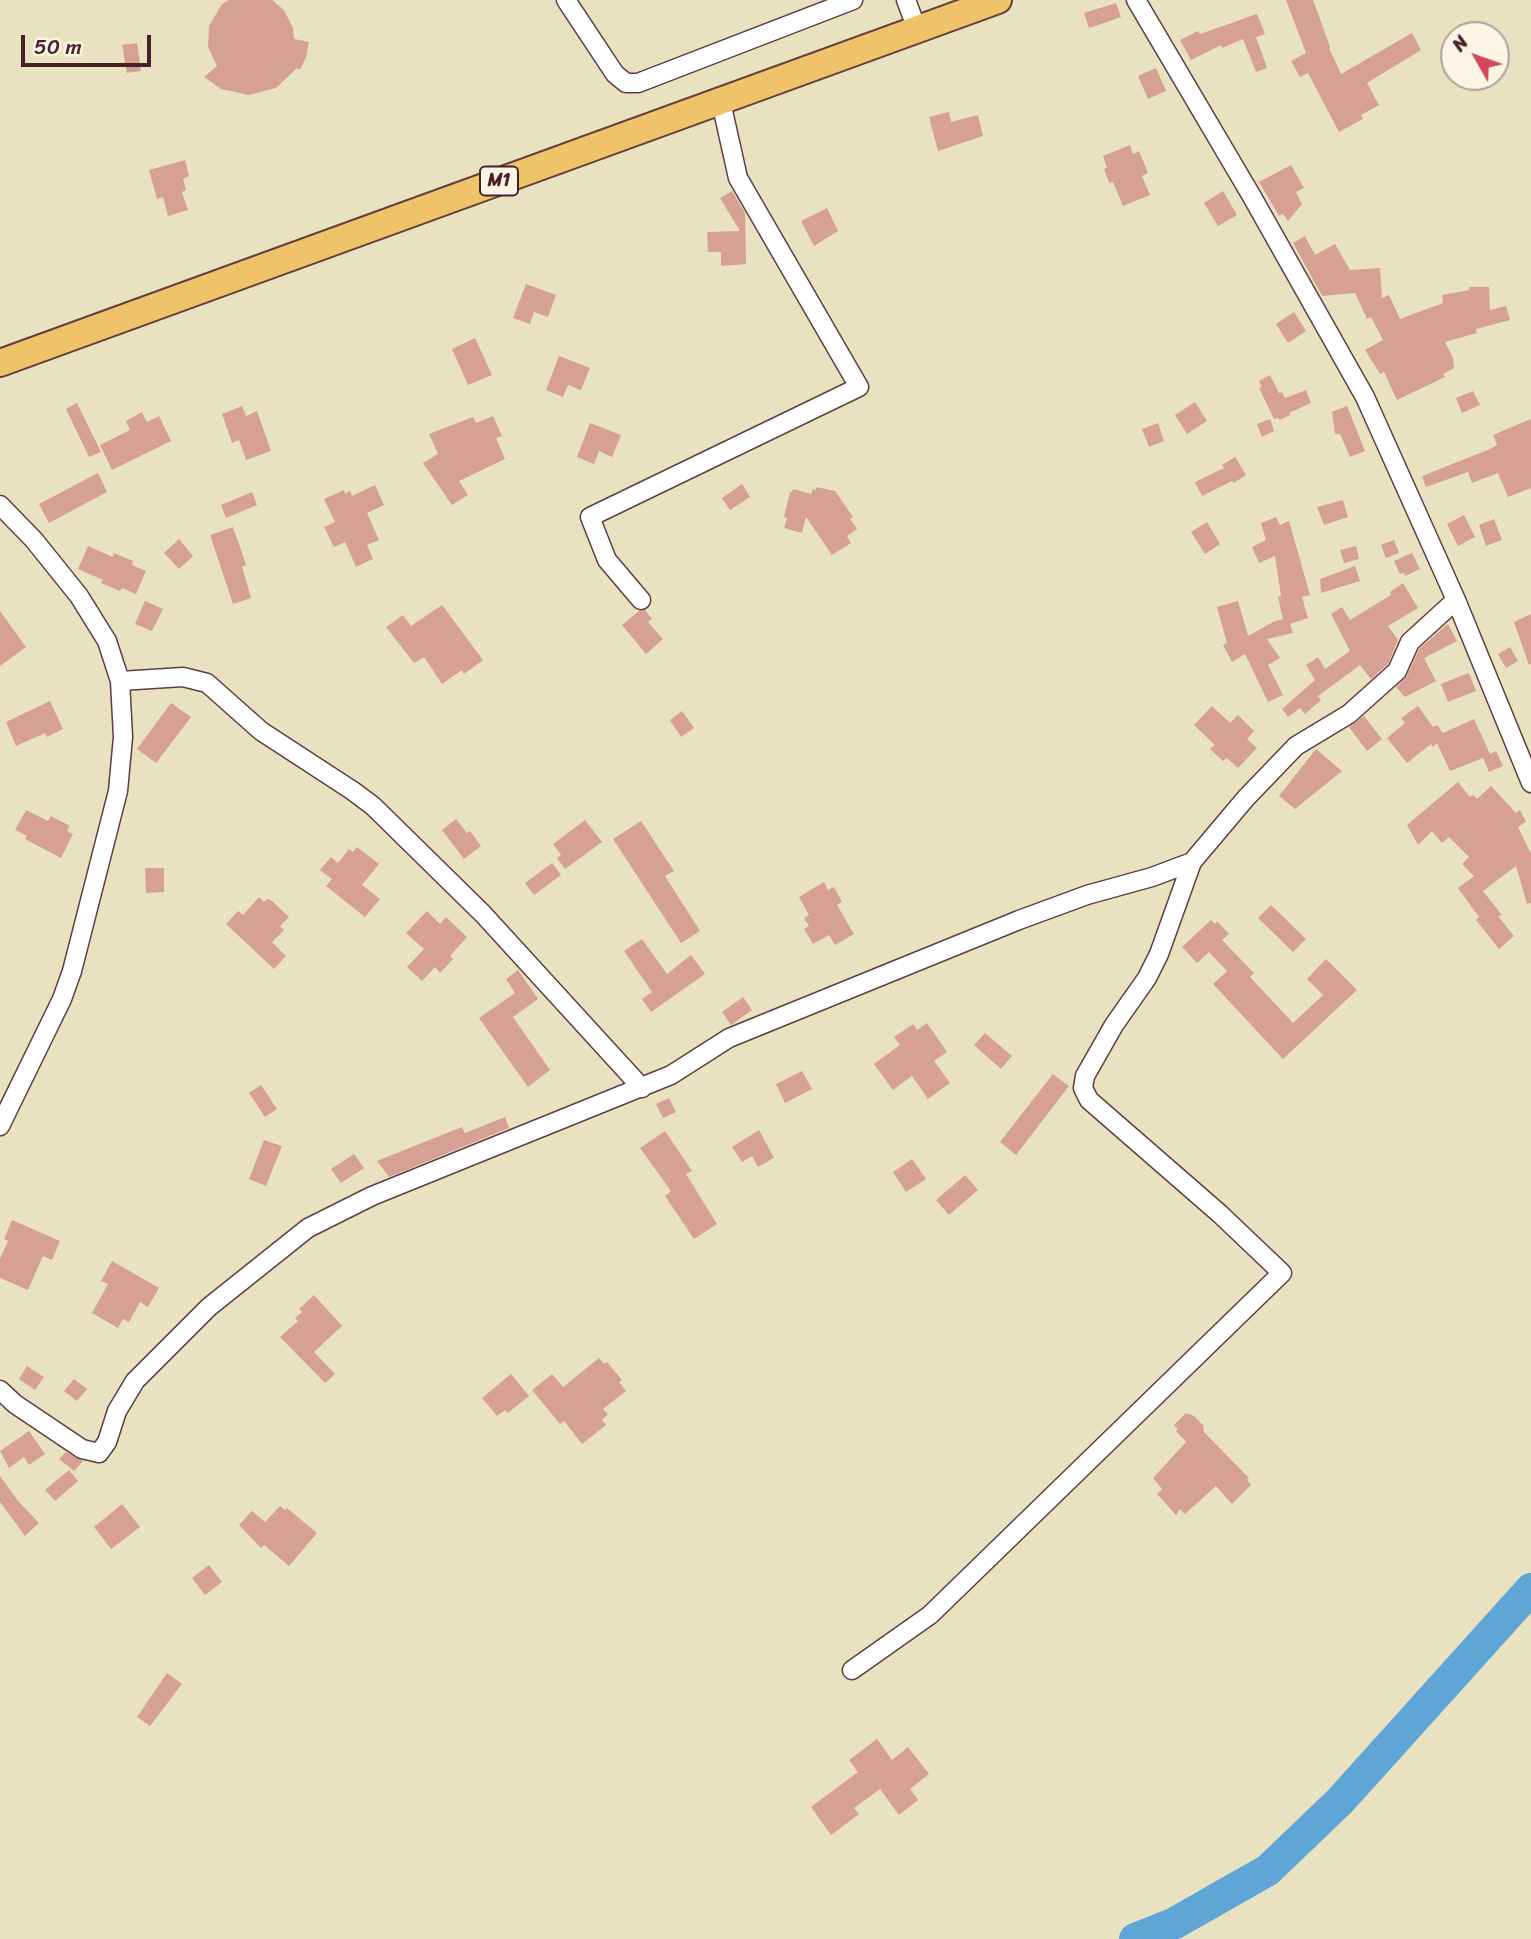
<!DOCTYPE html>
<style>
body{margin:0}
#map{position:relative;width:1531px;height:1939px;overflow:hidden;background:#e9e2c0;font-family:Sriracha,sans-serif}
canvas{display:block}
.north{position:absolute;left:1440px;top:21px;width:70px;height:70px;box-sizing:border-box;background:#fcf5e5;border:2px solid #b59f9b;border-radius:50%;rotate:310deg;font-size:19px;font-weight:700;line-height:28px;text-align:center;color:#4a1f2b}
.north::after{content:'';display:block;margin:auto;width:24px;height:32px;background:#d1495b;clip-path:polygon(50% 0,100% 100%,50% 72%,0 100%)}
.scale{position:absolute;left:21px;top:35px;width:130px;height:32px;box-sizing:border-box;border:4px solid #4a1f2b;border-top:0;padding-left:9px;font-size:21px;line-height:24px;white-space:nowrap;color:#4a1f2b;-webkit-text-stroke:5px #fcf5e5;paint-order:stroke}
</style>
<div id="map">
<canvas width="1531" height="1939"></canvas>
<div class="north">N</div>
<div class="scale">50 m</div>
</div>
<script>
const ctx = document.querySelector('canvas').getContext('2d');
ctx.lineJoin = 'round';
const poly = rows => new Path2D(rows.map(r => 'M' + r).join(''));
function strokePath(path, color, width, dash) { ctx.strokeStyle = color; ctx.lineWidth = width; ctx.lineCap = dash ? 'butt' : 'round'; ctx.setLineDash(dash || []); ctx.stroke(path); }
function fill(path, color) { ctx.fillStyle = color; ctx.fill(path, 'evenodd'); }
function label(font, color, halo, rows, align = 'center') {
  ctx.font = font + ' Sriracha,sans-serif'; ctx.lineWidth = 6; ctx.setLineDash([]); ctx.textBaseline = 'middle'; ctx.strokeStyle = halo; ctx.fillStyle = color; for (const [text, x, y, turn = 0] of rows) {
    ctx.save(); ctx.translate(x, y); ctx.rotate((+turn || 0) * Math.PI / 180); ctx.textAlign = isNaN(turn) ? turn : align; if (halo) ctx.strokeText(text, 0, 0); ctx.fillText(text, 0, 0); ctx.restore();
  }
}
const river = poly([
 [1135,1939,1175,1923,1268,1870,1340,1801,1531,1589]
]);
const building = poly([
 [229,0,272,0,284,10,293,28,294,39,309,42,306,57,300,70,297,68,276,88,249,95,221,89,204,77,217,66,208,47,209,26,222,4],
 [1286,0,1313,0,1330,47,1329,48,1341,74,1412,33,1421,50,1367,83,1379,105,1361,115,1363,119,1339,132,1308,73,1300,77,1291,61,1306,53],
 [1116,3,1121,17,1089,28,1084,13],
 [1257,14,1265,34,1256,37,1267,68,1256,72,1243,39,1222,48,1221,45,1191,60,1180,40,1198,31,1200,34],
 [137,43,141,71,127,73,122,45],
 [1156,68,1166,91,1148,99,1138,76],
 [949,112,951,122,978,115,983,136,938,151,929,117],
 [1130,145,1133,154,1139,151,1148,173,1142,176,1150,195,1123,206,1113,182,1109,183,1104,169,1107,168,1103,156],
 [185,160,189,176,183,179,186,190,182,192,188,210,168,216,163,197,157,199,149,170],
 [1291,165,1304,188,1296,192,1302,204,1288,221,1283,214,1279,216,1259,182],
 [732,191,745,213,746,264,721,266,721,252,708,252,707,232,740,231,720,198],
 [1223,191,1237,215,1218,226,1204,203],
 [827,208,838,231,814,246,801,221],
 [1305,236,1315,255,1335,244,1350,270,1380,268,1382,298,1389,295,1400,319,1443,303,1442,295,1469,290,1469,287,1489,287,1490,310,1506,306,1510,320,1476,329,1477,333,1445,342,1453,358,1454,368,1443,374,1445,377,1397,400,1384,372,1380,374,1365,350,1383,340,1371,317,1367,319,1355,293,1322,296,1293,243],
 [526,284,556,295,548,317,534,312,530,324,513,318],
 [1294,312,1306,331,1288,343,1276,324],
 [475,338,492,375,468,385,452,349],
 [559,356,590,368,581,390,568,385,563,397,546,390],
 [1270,375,1279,393,1282,392,1285,398,1306,390,1311,403,1289,413,1290,415,1280,420,1278,418,1274,419,1259,388,1262,387,1259,381],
 [1473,391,1480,405,1462,413,1456,398],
 [1195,402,1207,421,1187,434,1175,415],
 [77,403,101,452,89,457,66,409],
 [242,406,246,416,257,411,271,451,246,460,239,440,232,443,222,414],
 [1347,406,1365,451,1350,457,1340,434,1335,434,1332,412],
 [142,412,147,422,159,416,171,441,112,470,100,445,130,430,126,421],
 [493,416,502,436,496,438,505,459,459,481,468,495,452,505,423,463,438,454,429,434,473,417,476,423],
 [1270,419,1274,431,1262,437,1257,424],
 [1531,419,1531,488,1508,497,1498,473,1472,483,1468,472,1426,487,1422,476,1490,449,1497,445,1493,435],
 [590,423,621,435,612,457,599,451,594,464,577,457],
 [1158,423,1164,441,1149,447,1142,429],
 [1235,457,1246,475,1234,483,1232,481,1202,496,1195,482,1224,468,1222,465],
 [98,473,107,492,49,523,39,504],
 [742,484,750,497,730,510,722,498],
 [375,485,384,505,367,513,379,540,367,545,373,559,356,567,345,542,334,547,324,527,335,522,324,499,344,490,345,494,350,491,352,496],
 [816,487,835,491,853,517,850,519,857,529,847,536,851,543,832,555,806,517,802,533,784,528,787,518,784,517,790,492,792,492,793,489,811,494,813,489,816,490],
 [252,492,257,505,226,518,221,505],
 [1343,500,1348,517,1324,525,1317,507],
 [1464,515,1475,537,1458,546,1447,524],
 [1276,517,1280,525,1289,521,1310,595,1302,597,1308,618,1290,624,1293,633,1267,639,1280,658,1268,665,1283,695,1268,702,1245,654,1232,662,1223,645,1227,643,1217,607,1238,601,1248,636,1273,622,1283,619,1278,597,1281,596,1275,556,1259,563,1252,547,1266,540,1261,523],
 [1494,519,1502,540,1486,546,1479,525],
 [1207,522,1220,544,1205,554,1191,532],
 [233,527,246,565,242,567,251,598,233,604,210,535],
 [179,539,193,556,179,569,164,553],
 [1394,540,1399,553,1386,558,1381,545],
 [88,546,113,557,114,553,133,561,132,565,146,571,136,594,122,588,120,591,101,583,103,580,78,569],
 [1356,546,1359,559,1344,563,1340,550],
 [1412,553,1420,569,1405,576,1404,573,1400,574,1394,561],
 [1355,566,1360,581,1321,593,1320,579],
 [1403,583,1418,608,1388,626,1398,640,1388,664,1371,679,1360,665,1318,696,1321,700,1305,714,1300,708,1288,717,1282,709,1315,680,1306,665,1318,657,1325,669,1350,651,1331,614,1342,607,1350,620,1391,595,1390,592],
 [145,601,163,609,152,631,135,624],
 [442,605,483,660,464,674,462,670,442,684,424,657,414,663,386,627,403,615,411,626],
 [645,610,652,619,648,622,663,639,646,654,622,625,639,611],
 [0,611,26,647,0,666],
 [1531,614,1531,664,1529,665,1514,622],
 [1448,624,1457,641,1424,658,1436,681,1405,697,1396,687,1407,676,1419,649],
 [1510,647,1518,661,1506,668,1498,654],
 [1469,673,1476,691,1448,702,1441,684],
 [50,701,63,729,47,737,45,733,16,746,6,722],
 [171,703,191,717,156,763,137,749],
 [1212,706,1230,723,1238,715,1254,731,1247,739,1257,748,1238,768,1227,758,1223,761,1210,749,1215,745,1194,725],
 [1418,706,1433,727,1437,725,1443,733,1474,719,1490,754,1496,751,1503,766,1489,772,1483,758,1450,771,1437,743,1433,747,1431,744,1407,763,1387,738,1405,723,1401,718],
 [682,711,694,728,681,737,670,720],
 [1364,716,1382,739,1367,751,1349,727],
 [1316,749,1342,771,1295,809,1279,796],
 [1458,782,1470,797,1473,795,1477,799,1491,786,1516,813,1520,810,1526,822,1518,827,1531,854,1531,903,1527,904,1516,866,1483,891,1502,915,1498,916,1514,936,1499,949,1476,920,1479,917,1458,888,1474,876,1462,864,1469,857,1449,837,1442,843,1432,831,1418,845,1407,825],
 [26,810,48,821,51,816,70,826,67,831,73,834,61,858,25,839,27,836,15,830],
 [456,819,467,833,470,831,481,846,464,859,442,830],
 [585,820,602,842,565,869,557,858,561,855,553,844],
 [641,821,674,871,665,876,700,931,681,943,613,839],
 [357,847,379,864,362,885,380,899,365,917,326,886,332,879,320,870,331,857,338,863,349,849,353,852],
 [552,863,561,875,534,895,525,883],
 [145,868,164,868,164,892,146,893],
 [824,882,828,890,834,887,842,902,837,905,854,934,835,945,829,935,813,944,804,929,809,926,804,918,809,915,799,897],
 [259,897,264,902,267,899,271,900,289,917,280,926,284,930,272,942,286,956,274,969,226,924,238,911,243,915],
 [1271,905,1306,939,1293,952,1258,918],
 [427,911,440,924,446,917,467,937,450,956,453,959,440,973,435,967,422,981,407,967,424,949,406,933],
 [1211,920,1215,924,1217,921,1229,934,1222,940,1254,973,1250,977,1293,1023,1323,995,1307,979,1326,959,1357,990,1283,1059,1213,984,1227,971,1209,952,1197,963,1182,947],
 [642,939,667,974,691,955,705,974,651,1012,642,999,652,992,624,951],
 [518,970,538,999,513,1017,550,1070,528,1087,479,1018,515,993,506,979],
 [743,997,752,1010,731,1025,722,1012],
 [927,1023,947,1052,934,1061,950,1083,928,1099,912,1076,893,1090,874,1064,900,1045,894,1037,913,1024,917,1030],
 [985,1033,1012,1056,1001,1069,974,1045],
 [802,1071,812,1089,785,1103,776,1084],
 [1053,1074,1069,1086,1016,1155,1000,1142],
 [261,1085,277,1109,265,1117,249,1093],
 [669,1098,676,1112,663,1118,656,1104],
 [505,1117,509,1128,389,1177,377,1161,462,1127,465,1133],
 [759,1130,774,1158,758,1167,752,1156,742,1162,732,1147],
 [665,1131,692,1171,686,1174,717,1224,694,1239,665,1196,671,1191,640,1148],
 [264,1140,282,1146,266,1186,249,1179],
 [354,1154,364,1168,341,1183,331,1169],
 [912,1159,926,1179,906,1192,893,1172],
 [965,1175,978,1190,949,1215,936,1200],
 [12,1220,60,1241,52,1260,43,1256,28,1290,0,1278,0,1259,8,1241,4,1239],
 [112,1261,159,1288,148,1307,140,1302,129,1322,123,1319,118,1328,92,1313,108,1284,101,1281],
 [314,1295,342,1326,314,1352,335,1374,325,1383,280,1337,298,1321,295,1318,302,1312,299,1309],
 [599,1358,604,1364,607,1362,622,1380,619,1382,626,1391,603,1409,608,1414,602,1420,606,1425,582,1444,564,1421,560,1424,532,1390,552,1374,563,1387],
 [27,1366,44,1377,35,1390,19,1379],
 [511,1374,529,1396,508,1413,505,1410,497,1416,482,1398],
 [74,1379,87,1389,77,1401,64,1391],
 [1186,1413,1194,1416,1203,1425,1204,1432,1249,1478,1247,1480,1251,1485,1232,1504,1216,1486,1185,1514,1180,1509,1176,1515,1157,1494,1162,1489,1153,1478,1186,1442,1176,1431,1178,1429,1174,1425],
 [29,1431,45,1454,29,1465,24,1457,9,1468,0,1451],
 [66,1452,83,1461,74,1471,59,1459],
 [69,1470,78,1481,55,1501,45,1490],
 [0,1476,18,1501,39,1523,25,1536,0,1502],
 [122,1504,140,1527,111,1549,94,1527],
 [280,1506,285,1510,287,1508,317,1533,289,1566,264,1545,261,1548,239,1525,252,1511,265,1522],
 [209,1565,222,1582,205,1595,192,1578],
 [167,1673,182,1684,150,1726,137,1717],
 [877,1739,892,1760,908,1747,929,1774,910,1789,918,1800,899,1815,880,1789,854,1808,859,1814,831,1835,811,1807,858,1772,849,1760]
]);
const minor = poly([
 [566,0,615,74,626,83,638,83,853,0],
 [906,0,917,29],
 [1136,0,1251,195,1365,397,1456,600,1531,783],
 [0,505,34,540,79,596,107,641,120,681,123,737,118,791,72,971,62,999,0,1126],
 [641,600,607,560,590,517,859,387,738,178,721,102],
 [120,681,183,677,207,683,261,731,353,791,373,806,483,914,642,1088],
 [0,1390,15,1404,82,1449,99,1453,107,1442,117,1411,135,1381,209,1307,308,1228,372,1196,671,1075,729,1038,1019,920,1087,895,1152,877,1192,862],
 [852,1670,930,1615,1282,1273,1220,1214,1089,1100,1083,1088,1085,1076,1114,1025,1147,978,1159,954,1192,862,1246,798,1296,746,1349,714,1397,671,1410,642,1456,600]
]);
const highway = poly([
 [0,363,998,0]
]);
const shields = [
 [499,181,38]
];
const shieldNames = [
 ["M1",499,181]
];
strokePath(river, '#5fa6d6', 32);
fill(building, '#d7a094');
strokePath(minor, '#623c41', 21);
strokePath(highway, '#623c41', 30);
strokePath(minor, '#fff', 18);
strokePath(highway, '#efc469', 26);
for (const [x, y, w] of shields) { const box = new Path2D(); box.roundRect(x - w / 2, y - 14.5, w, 29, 5); ctx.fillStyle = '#fcf5e5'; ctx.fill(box); strokePath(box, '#4a1f2b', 2); }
label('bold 18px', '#4a1f2b', null, shieldNames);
</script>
